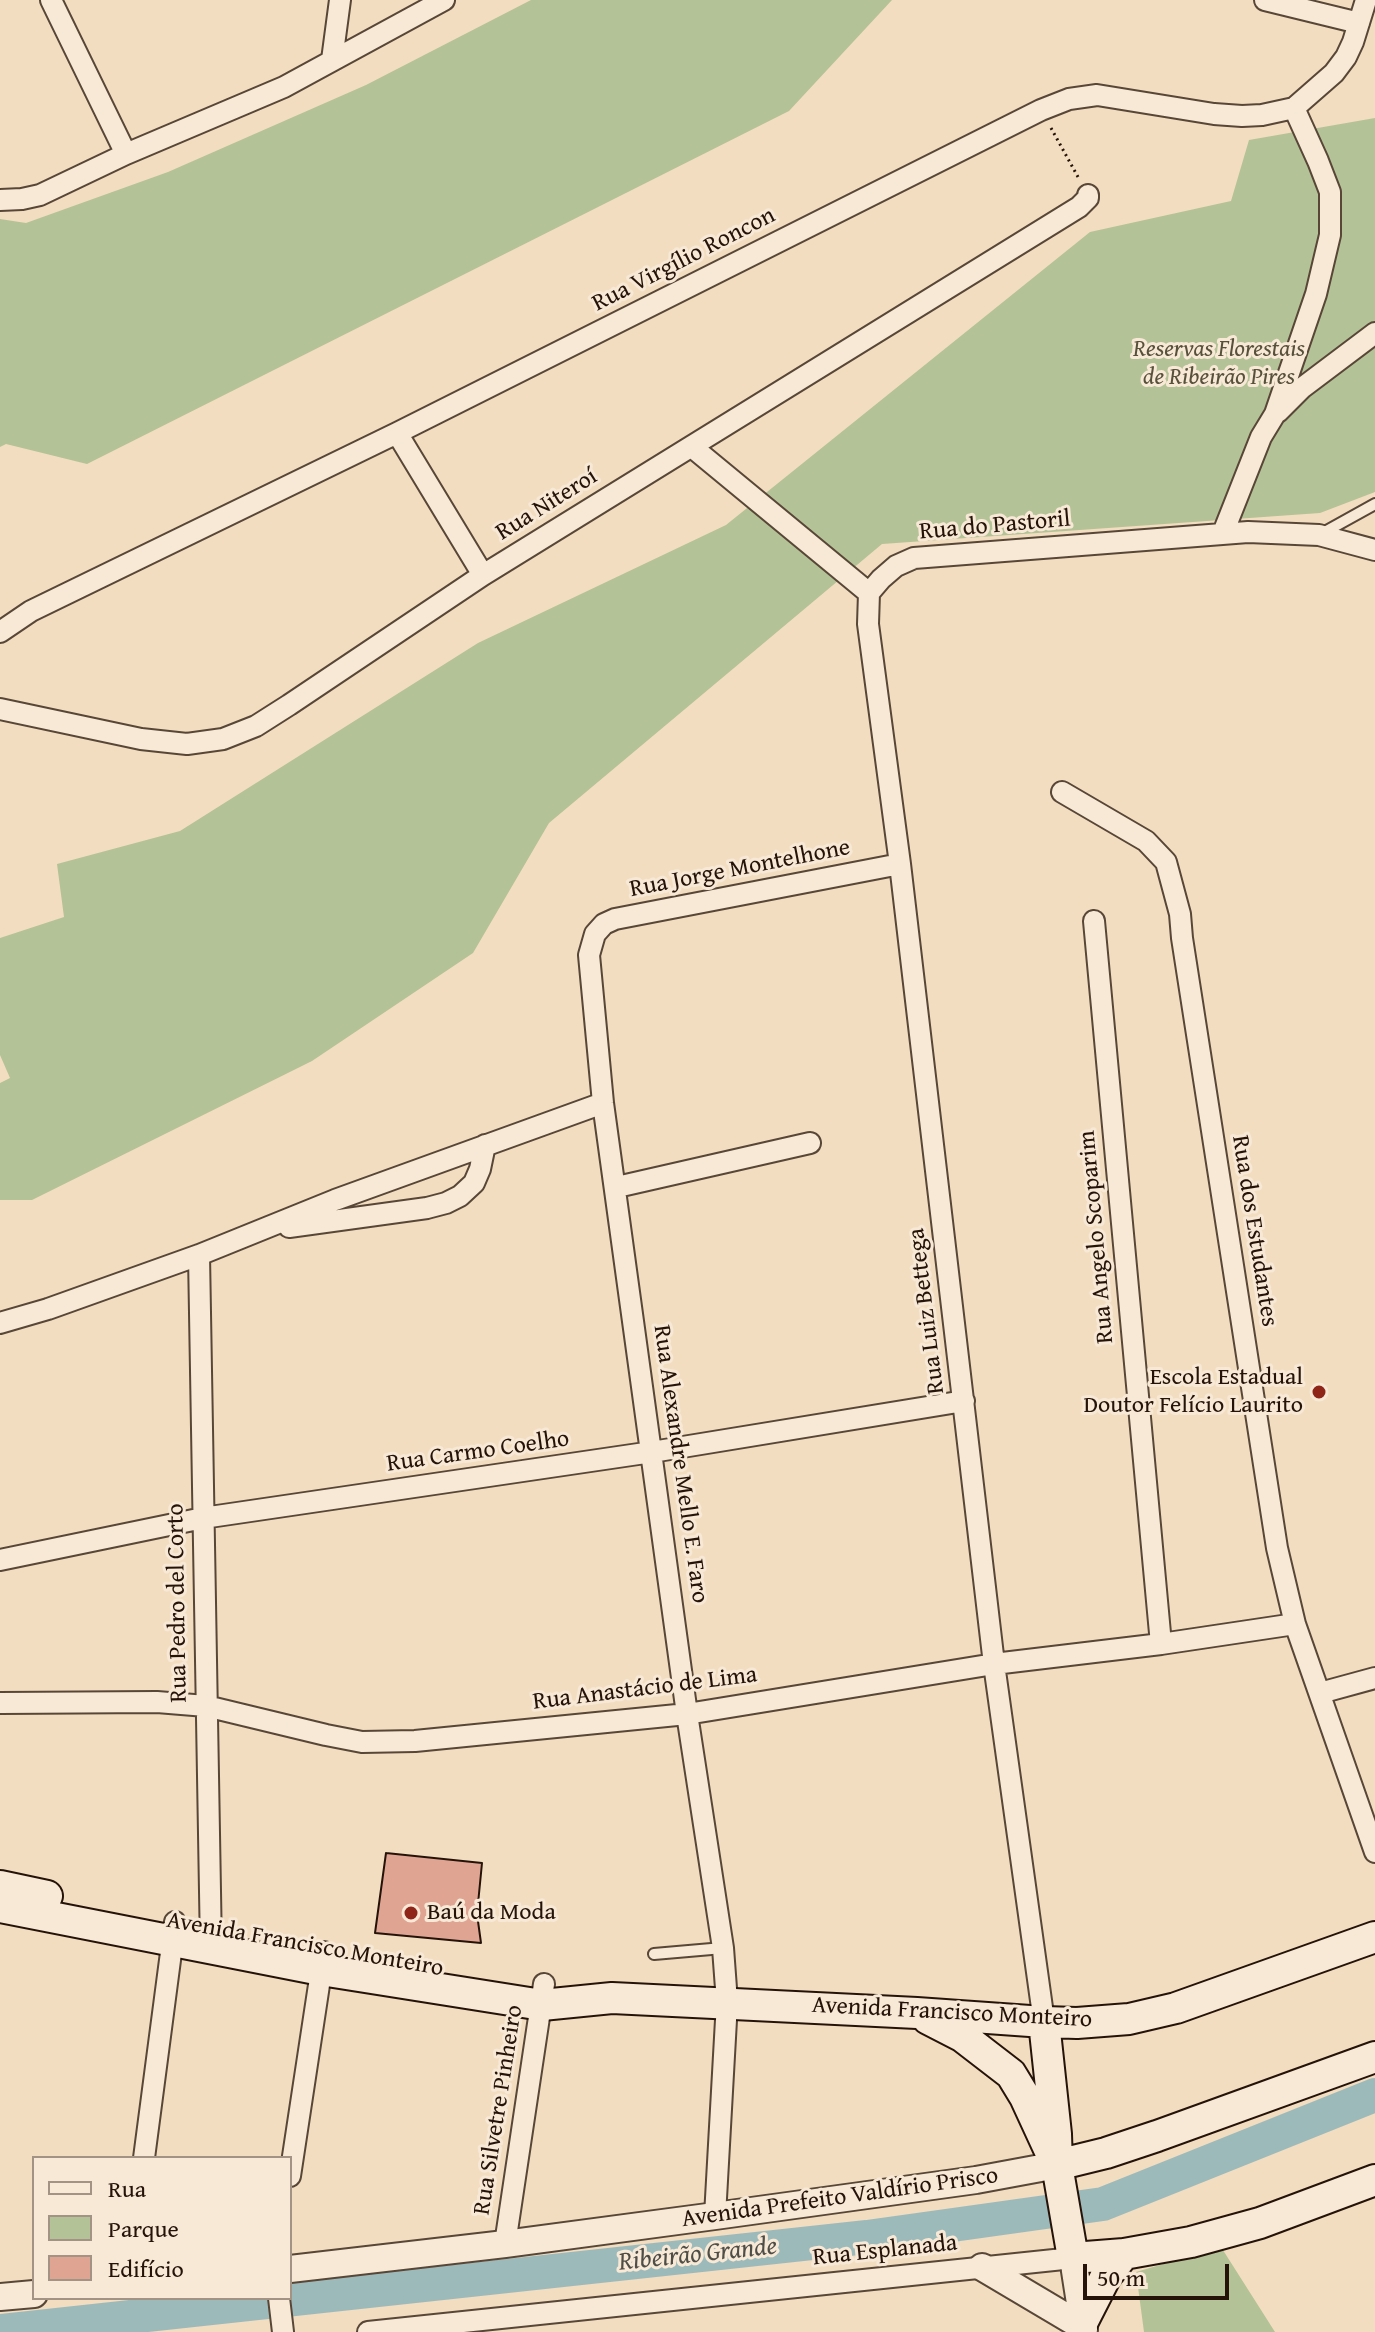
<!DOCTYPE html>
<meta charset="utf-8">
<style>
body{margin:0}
#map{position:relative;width:1375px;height:2332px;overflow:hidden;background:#f2ddc0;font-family:"Gentium Book Plus",serif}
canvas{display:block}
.legend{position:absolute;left:32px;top:2156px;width:260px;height:144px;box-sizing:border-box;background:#f7e9d6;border:2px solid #a39384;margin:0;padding:10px 14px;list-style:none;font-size:24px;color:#251309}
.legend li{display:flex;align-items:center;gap:16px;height:40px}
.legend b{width:40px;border:2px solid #a39384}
.scale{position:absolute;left:1083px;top:2264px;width:146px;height:36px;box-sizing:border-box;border:4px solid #251309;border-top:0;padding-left:10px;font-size:24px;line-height:28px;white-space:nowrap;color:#251309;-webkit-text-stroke:6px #f7e9d6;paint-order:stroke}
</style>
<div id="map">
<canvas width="1375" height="2332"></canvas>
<ul class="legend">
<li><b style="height:10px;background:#f7e9d6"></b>Rua</li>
<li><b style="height:22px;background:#b4c297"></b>Parque</li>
<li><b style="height:22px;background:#e0a493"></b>Edifício</li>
</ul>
<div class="scale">50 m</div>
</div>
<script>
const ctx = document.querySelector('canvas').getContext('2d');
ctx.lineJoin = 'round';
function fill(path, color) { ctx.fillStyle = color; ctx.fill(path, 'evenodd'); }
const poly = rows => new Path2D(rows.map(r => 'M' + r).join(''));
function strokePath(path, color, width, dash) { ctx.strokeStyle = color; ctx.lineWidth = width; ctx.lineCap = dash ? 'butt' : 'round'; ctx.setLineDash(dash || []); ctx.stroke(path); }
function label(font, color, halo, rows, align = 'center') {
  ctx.font = font + ' "Gentium Book Plus",serif'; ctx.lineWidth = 6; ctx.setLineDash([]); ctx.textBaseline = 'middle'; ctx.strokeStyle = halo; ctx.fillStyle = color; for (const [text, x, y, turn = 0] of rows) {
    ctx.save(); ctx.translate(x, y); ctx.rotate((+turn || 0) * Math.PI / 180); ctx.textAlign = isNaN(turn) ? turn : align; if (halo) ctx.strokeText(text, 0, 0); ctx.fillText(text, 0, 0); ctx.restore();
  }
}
const green = poly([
 [531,0,892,0,789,111,87,464,6,444,0,447,0,219,26,223,168,172,366,85],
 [1375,118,1375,492,1320,513,882,544,549,823,473,953,312,1061,32,1200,0,1200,0,1083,10,1078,0,1055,0,938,64,917,57,864,180,831,478,643,726,525,1090,232,1231,201,1249,140],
 [1221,2247,1275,2332,1144,2332,1136,2272]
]);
const river = poly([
 [0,2331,867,2237,1103,2204,1375,2095]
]);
const building = poly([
 [386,1853,482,1863,477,1914,481,1943,375,1933,386,1853]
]);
const path = poly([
 [1051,128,1078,177]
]);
const service = poly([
 [1321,534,1375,504],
 [654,1954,723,1948]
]);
const minor = poly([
 [51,0,126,154],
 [1265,0,1359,23],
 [332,60,340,0],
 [0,200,22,199,40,195,126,154,284,87,444,0],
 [1278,412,1302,388,1375,333],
 [397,433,483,575],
 [692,447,869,593],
 [1223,533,1261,437,1275,414,1316,294,1330,235,1330,192,1318,161,1294,108],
 [0,632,31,611,397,433,1041,110,1069,99,1097,95,1214,114,1242,116,1262,115,1294,108,1334,73,1346,57,1353,42,1366,0],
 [0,709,141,739,187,744,223,739,256,726,289,705,483,575,1079,207,1088,198,1088,195],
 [1062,792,1146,841,1166,862,1180,914,1182,938,1277,1548,1295,1624,1375,1852],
 [1094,921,1161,1644],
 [617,1187,810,1143],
 [289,1227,427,1208,446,1203,460,1196,474,1183,480,1169,485,1145],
 [199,1255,211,1949],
 [0,1323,48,1309,199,1255,335,1200,603,1103],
 [0,1560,203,1518,652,1452,964,1401],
 [1320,1693,1375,1678],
 [0,1703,157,1702,206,1706,326,1735,362,1742,415,1741,687,1714,994,1664,1161,1644,1295,1624],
 [1044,2022,994,1664,900,864,868,624,869,593,881,579,896,566,914,558,1248,532,1319,535,1375,550],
 [144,2158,175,1922],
 [290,2176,324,1952],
 [715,2216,727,2002,723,1948,687,1714,603,1103,589,955,595,934,604,924,615,919,900,864],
 [505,2244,544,1984],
 [279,2298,283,2332],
 [368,2332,1073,2258]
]);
const tertiary = poly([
 [1073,2258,1084,2329],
 [982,2267,1083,2327],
 [290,2269,505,2244,715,2216,976,2180,1057,2165],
 [0,2297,34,2294]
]);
const secondary = poly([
 [0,1886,47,1896],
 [0,1907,321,1970,542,2005,612,1998,917,2013,1044,2022,1077,2023,1129,2019,1176,2008,1375,1937],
 [928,2019,963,2037,1011,2074,1025,2097,1049,2149],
 [1044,2022,1056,2134,1057,2165,1073,2258,1124,2254,1191,2242,1260,2223,1375,2180],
 [1057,2165,1106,2153,1157,2136,1375,2057],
 [1083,2321,1106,2276,1124,2254]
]);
const markers = [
 [1319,1392,8,"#8f2418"],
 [411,1913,8,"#8f2418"]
];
const streetNames = [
 ["Rua Virgílio Roncon",684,260,-27],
 ["Rua Niteroí",547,505,-32],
 ["Rua do Pastoril",995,526,-5],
 ["Rua Jorge Montelhone",740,869,-11],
 ["Rua dos Estudantes",1254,1231,81],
 ["Rua Angelo Scoparim",1097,1237,-95],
 ["Rua Luiz Bettega",927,1311,-97],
 ["Rua Carmo Coelho",478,1452,-8],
 ["Rua Alexandre Mello E. Faro",680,1464,82],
 ["Rua Pedro del Corto",178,1603,-91],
 ["Rua Anastácio de Lima",645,1689,-7],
 ["Avenida Francisco Monteiro",305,1945,10],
 ["Avenida Francisco Monteiro",952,2013,3],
 ["Rua Silvetre Pinheiro",499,2110,-81],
 ["Avenida Prefeito Valdírio Prisco",840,2198,-8],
 ["Rua Esplanada",885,2251,-6]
];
const parkNames = [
 ["Reservas Florestais",1219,350],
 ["de Ribeirão Pires",1219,378]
];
const poiNames = [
 ["Escola Estadual",1303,1378],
 ["Doutor Felício Laurito",1303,1406],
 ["Baú da Moda",427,1913,"left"]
];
const waterNames = [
 ["Ribeirão Grande",698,2255,-6]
];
fill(green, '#b4c297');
strokePath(river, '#9dbabb', 34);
fill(building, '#e0a493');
strokePath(building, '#251309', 2);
strokePath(service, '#584637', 14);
strokePath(minor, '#584637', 24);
strokePath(tertiary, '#584637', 30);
strokePath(secondary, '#251309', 34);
strokePath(path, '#251309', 3, [2, 4]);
strokePath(service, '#f7e9d6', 10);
strokePath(minor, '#f7e9d6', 20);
strokePath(tertiary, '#f7e9d6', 26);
strokePath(secondary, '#f7e9d6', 30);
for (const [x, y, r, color] of markers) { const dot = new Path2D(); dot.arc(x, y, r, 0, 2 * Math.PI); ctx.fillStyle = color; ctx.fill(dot); strokePath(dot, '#f7e9d6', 3); }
label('24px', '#251309', '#f7e9d6', streetNames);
label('italic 24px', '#57503b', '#f7e9d6', parkNames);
label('24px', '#251309', '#f7e9d6', poiNames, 'right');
label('italic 26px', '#4f4d47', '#f7e9d6', waterNames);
</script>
